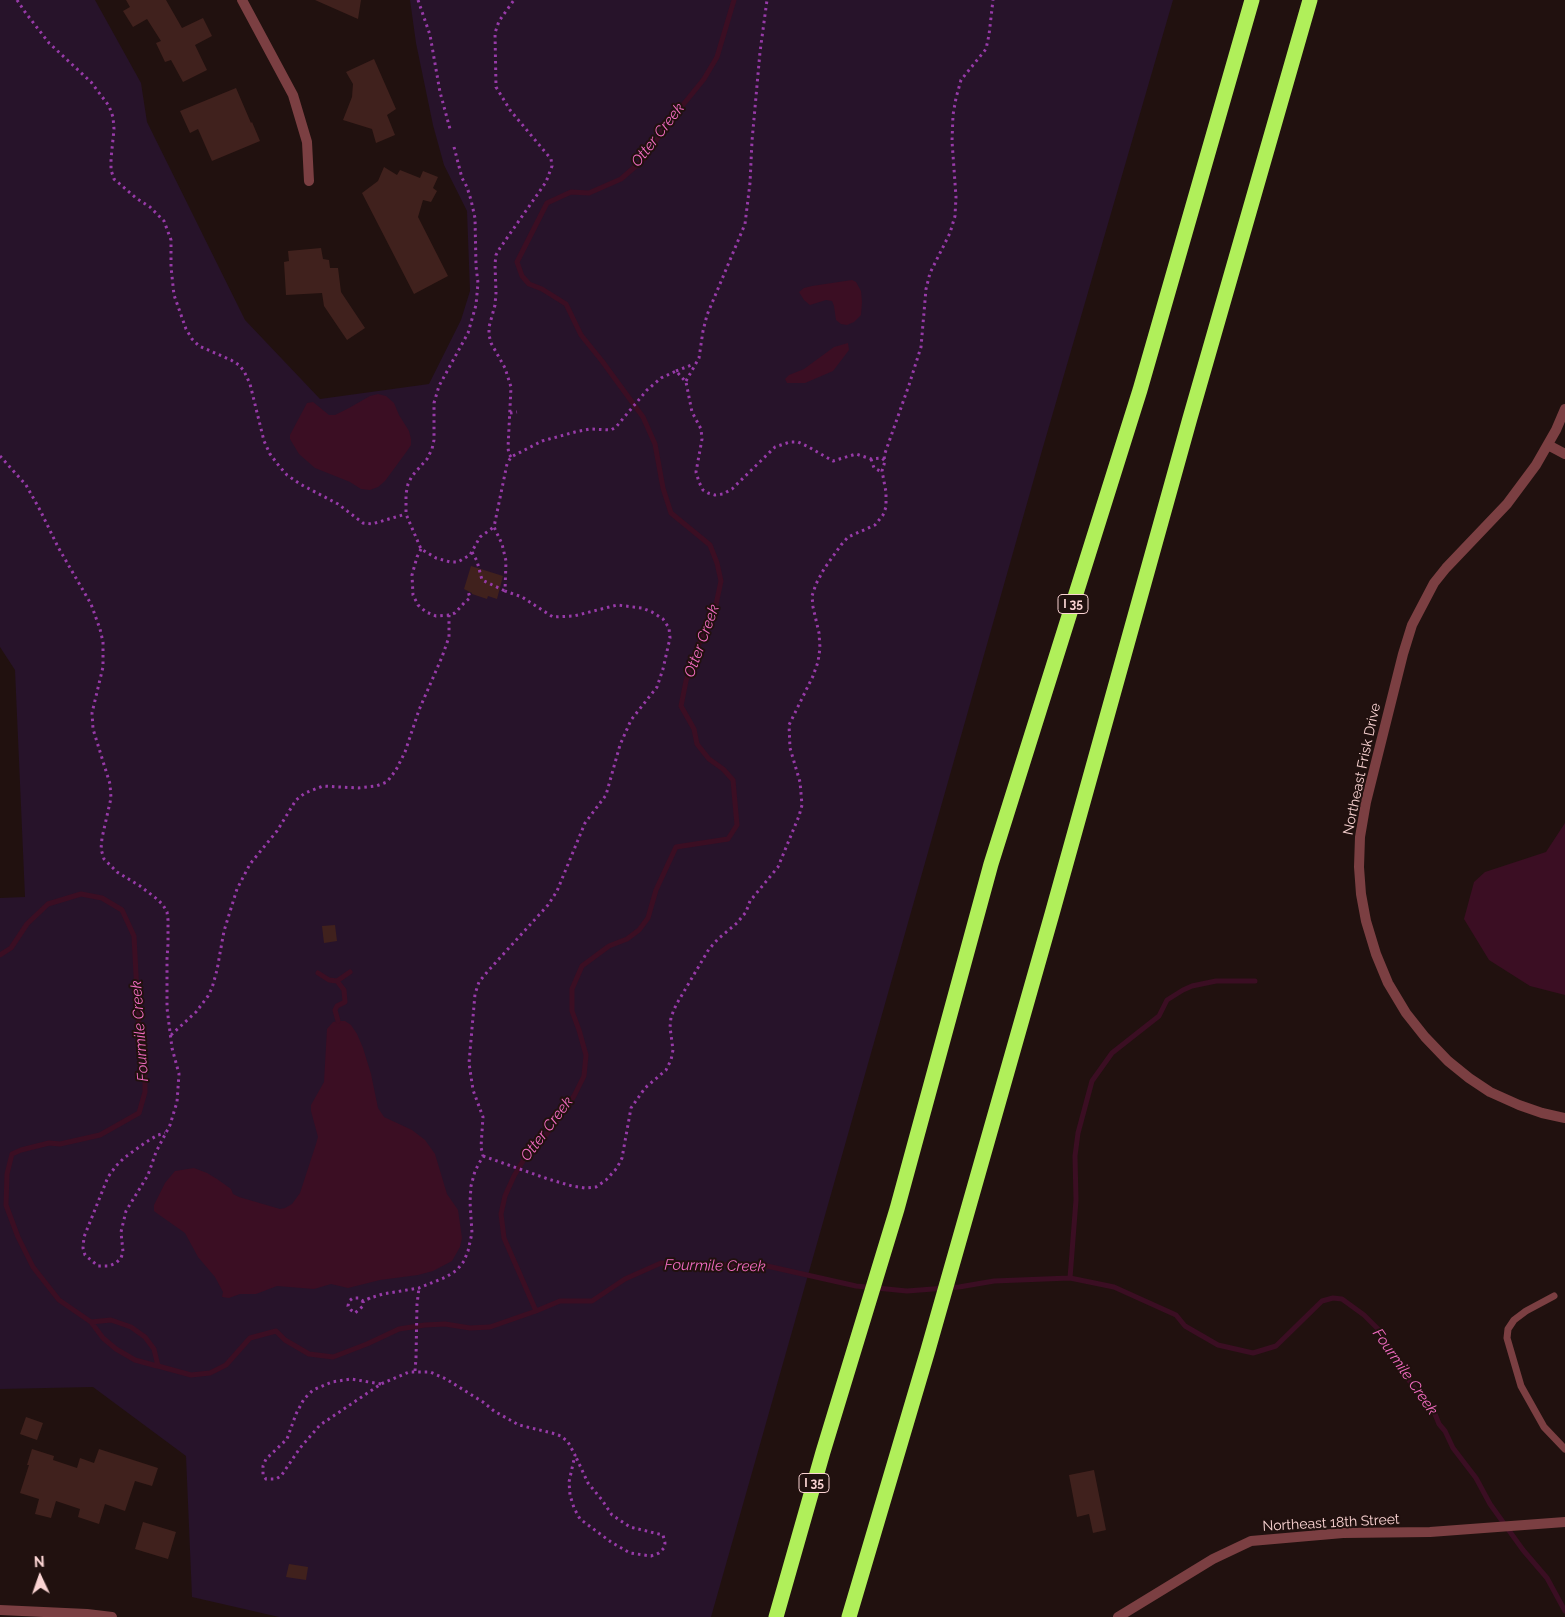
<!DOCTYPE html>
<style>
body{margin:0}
#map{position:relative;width:1565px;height:1617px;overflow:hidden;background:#21110f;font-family:Raleway,sans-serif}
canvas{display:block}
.north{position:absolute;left:15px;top:1552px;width:50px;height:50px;-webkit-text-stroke:4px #21110f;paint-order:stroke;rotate:357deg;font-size:14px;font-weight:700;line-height:20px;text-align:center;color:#fbd4d3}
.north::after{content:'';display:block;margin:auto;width:18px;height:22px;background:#fbd4d3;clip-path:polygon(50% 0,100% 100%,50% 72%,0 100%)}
</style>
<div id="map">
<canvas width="1565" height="1617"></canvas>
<div class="north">N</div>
</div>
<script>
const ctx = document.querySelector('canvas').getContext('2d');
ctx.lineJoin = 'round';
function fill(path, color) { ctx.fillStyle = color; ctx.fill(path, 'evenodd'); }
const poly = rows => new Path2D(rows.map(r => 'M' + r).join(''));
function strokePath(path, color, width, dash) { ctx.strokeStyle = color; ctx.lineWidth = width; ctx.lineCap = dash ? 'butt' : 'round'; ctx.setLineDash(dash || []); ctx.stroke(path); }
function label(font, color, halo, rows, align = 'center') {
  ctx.font = font + ' Raleway,sans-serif'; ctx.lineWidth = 4; ctx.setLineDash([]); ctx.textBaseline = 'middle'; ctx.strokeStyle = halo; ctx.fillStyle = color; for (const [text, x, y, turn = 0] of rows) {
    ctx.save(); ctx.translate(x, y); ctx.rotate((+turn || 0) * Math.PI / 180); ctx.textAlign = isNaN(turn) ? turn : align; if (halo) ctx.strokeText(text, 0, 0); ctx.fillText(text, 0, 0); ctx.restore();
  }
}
const green = poly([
 [0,0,95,0,141,83,147,122,245,320,320,399,429,384,461,320,470,291,467,211,444,165,433,125,416,43,410,0,1173,0,1041,454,711,1617,279,1617,192,1597,186,1456,93,1387,0,1389,0,898,25,897,15,670,0,647]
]);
const water = poly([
 [852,280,856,282,861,291,862,302,861,315,854,322,847,325,841,324,836,320,834,306,832,301,826,300,810,305,804,300,799,292,804,288,812,286],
 [848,343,849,350,833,371,805,383,787,383,785,379,789,375,804,369,834,347],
 [378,394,386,396,394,403,399,415,409,431,411,439,411,445,407,451,385,481,378,487,370,490,361,489,350,482,315,468,299,454,290,439,290,435,307,403,313,402,329,415,335,415,349,408,370,396],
 [1565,823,1565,995,1530,986,1489,960,1464,919,1474,882,1485,872,1546,852],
 [338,1021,345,1021,351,1025,357,1034,363,1048,371,1074,378,1108,384,1117,412,1130,425,1140,435,1154,447,1194,458,1210,462,1238,460,1247,452,1261,433,1271,418,1275,380,1280,348,1288,331,1284,314,1289,277,1286,256,1294,240,1294,229,1298,222,1297,223,1292,215,1277,198,1257,185,1233,158,1214,154,1211,154,1205,165,1183,175,1171,194,1168,207,1173,217,1179,231,1189,233,1194,239,1197,280,1209,285,1208,292,1204,300,1193,316,1144,318,1137,311,1111,311,1105,324,1082,327,1029,333,1022]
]);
const stream = poly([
 [0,955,11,948,27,924,48,904,81,894,102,898,122,910,134,936,139,1032,145,1055,145,1092,139,1113,100,1135,60,1144,49,1143,21,1150,12,1154,7,1174,6,1205,18,1237,33,1267,59,1300,91,1322,111,1320,131,1327,145,1337,154,1349,158,1366,191,1375,210,1373,226,1365,250,1338,276,1331,285,1340,309,1354,333,1357,367,1344,399,1329,425,1325,445,1324,470,1328,490,1327,536,1311,560,1301,592,1301,625,1279,661,1263,767,1266,856,1286,907,1291,959,1287,994,1281,1070,1278,1114,1287,1176,1315,1185,1326,1218,1345,1253,1353,1276,1346,1322,1301,1333,1298,1342,1299,1364,1315,1381,1332,1384,1341,1390,1347,1400,1368,1424,1401,1435,1414,1439,1424,1445,1431,1453,1448,1476,1478,1490,1504,1523,1550,1547,1578,1565,1611],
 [318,973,329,980,337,981,344,990,345,1002,337,1006,335,1010,338,1021],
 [337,981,350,972],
 [1070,1278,1076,1200,1075,1156,1078,1133,1092,1081,1112,1053,1159,1016,1167,1000,1183,990,1192,986,1216,981,1255,981],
 [536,1311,504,1238,501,1214,505,1196,514,1176,532,1146,546,1135,564,1111,574,1096,584,1076,586,1055,579,1030,572,1011,572,989,582,966,609,946,627,939,639,930,648,918,656,890,676,847,728,839,737,825,733,780,723,769,709,759,697,744,694,729,681,706,686,681,695,653,715,609,721,581,717,563,710,545,671,513,663,488,655,444,643,417,602,361,581,335,566,304,542,289,529,284,522,276,517,262,547,203,571,192,589,193,621,179,644,159,665,127,704,79,717,57,734,0],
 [91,1322,103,1338,116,1349,135,1360,157,1366]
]);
const building = poly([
 [126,0,166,0,182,28,203,18,212,36,195,45,207,70,183,82,171,60,165,62,156,43,161,41,147,19,133,27,123,11,130,7],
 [315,0,361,0,358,19],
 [374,59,396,109,387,115,395,135,376,143,372,129,343,120,352,97,353,84,346,72],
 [236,88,251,123,252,122,260,141,212,161,198,129,190,133,180,111],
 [384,167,397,175,400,170,420,178,423,171,438,177,433,188,437,191,431,202,423,200,418,217,448,276,414,294,362,193,378,181],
 [321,248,323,259,329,260,330,268,338,268,341,292,365,328,347,340,324,306,322,293,286,295,284,262,289,261,288,251],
 [471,566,503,576,497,599,488,596,487,599,472,594,472,593,464,589],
 [335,925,337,941,324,943,322,926],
 [26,1417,43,1423,37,1440,20,1434],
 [32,1449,54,1456,53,1460,77,1468,80,1458,94,1463,99,1449,158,1468,152,1486,135,1481,125,1511,105,1504,99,1524,78,1517,80,1509,56,1501,51,1518,35,1514,39,1499,20,1493,29,1465,27,1465],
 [1094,1470,1106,1530,1093,1533,1089,1514,1077,1517,1069,1475],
 [143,1522,176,1532,168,1559,135,1549],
 [289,1564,308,1567,306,1580,286,1577]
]);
const path = poly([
 [17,0,25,12,49,43,91,82,109,106,113,117,114,129,111,159,111,170,114,179,136,198,150,207,164,221,171,240,171,267,174,295,186,329,192,339,199,346,231,360,239,365,244,371,250,384,264,441,270,454,279,466,287,475,300,484,338,504,363,523,372,524,406,514],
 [418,0,430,35,440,92,450,129],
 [454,147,462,178,467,187,471,200,475,218,476,266,478,283,476,305,468,333,439,386,434,403,434,440,432,449,427,459,412,476,408,484,406,494,406,514,421,549,436,558,450,562,458,562,470,555,480,537,494,527],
 [676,371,694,364],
 [686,381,699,358,703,331,707,315,745,224,750,183,752,141,760,52,767,0],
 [510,413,517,412],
 [0,456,26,485,40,510,58,547,91,604,100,629,103,642,103,667,92,713,93,729,110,784,111,798,102,838,101,849,104,859,117,872,140,886,157,899,163,905,167,912,168,920,168,944,167,959,167,1008,172,1048,179,1074,177,1102,170,1125,156,1152,148,1175,126,1211,121,1232,123,1252,121,1258,116,1263,109,1266,98,1266,85,1255,83,1248,84,1237,108,1177,116,1166,124,1158,146,1142,158,1135,165,1133],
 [511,457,509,454,508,448,511,387,505,368,491,343,489,335,489,327,495,305,496,293,495,264,496,255,500,248,546,182,552,166,551,159,510,110,496,87,495,33,499,21,514,0],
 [871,459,874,468,882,472],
 [421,549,417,557,412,575,413,595,418,605,426,612,436,616,449,615],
 [472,552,477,561,482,580,505,591],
 [171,1035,196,1012,208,996,212,988,217,970,224,931,237,889,250,864,277,831,296,800,305,793,323,786,358,788,376,786,387,782,396,770,405,752,419,710,442,657,449,637,449,615,455,613,465,602,470,598,468,591],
 [483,1156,548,1179,572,1186,585,1188,596,1187,606,1180,617,1168,622,1158,631,1108,645,1088,666,1070,671,1060,673,1050,670,1027,671,1017,676,1005,709,949,718,939,737,923,746,912,750,901,778,867,799,816,802,805,800,782,790,748,789,725,813,676,818,662,820,648,819,633,813,607,812,596,816,584,824,569,841,545,848,537,875,525,883,515,886,507,886,492,882,471,885,461,884,456,909,385,921,347,926,289,930,273,950,233,955,216,956,197,952,141,953,115,956,98,961,80,986,49,989,35,993,0],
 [370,1298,363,1302,363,1306,355,1313,351,1310,348,1306,349,1301,353,1298,359,1298,363,1301,370,1298,383,1294,419,1288,446,1277,457,1270,464,1261,468,1251,472,1233,470,1202,471,1186,475,1171,483,1156,481,1147,483,1117,473,1090,469,1063,475,994,479,982,488,971,548,905,557,891,585,823,606,795,620,745,631,720,657,687,663,669,670,638,669,628,663,619,652,612,642,608,617,605,574,616,553,617,522,597,505,591,506,561,502,544,494,527,507,464,511,457,542,441,575,432,590,429,611,430,616,427,647,390,661,378,676,371,686,382,692,412,701,429,702,439,696,472,699,482,703,490,708,493,715,495,723,494,732,489,775,447,790,442,798,442,807,446,833,461,856,454,871,459,882,458,885,461],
 [415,1371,416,1358,417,1304,419,1288],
 [381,1384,351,1379,332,1382,313,1390,304,1399,296,1414,287,1439,266,1459,263,1466,263,1475,266,1479,276,1479,281,1476,300,1448,320,1425,381,1384,409,1372,430,1372,446,1379,483,1402,494,1411,519,1425,552,1433,561,1436,568,1442,575,1455,569,1482,570,1495,574,1508,580,1519,611,1542,630,1553,651,1556,659,1553,664,1548,665,1543,663,1535,630,1527,612,1515,602,1500,588,1483,575,1455]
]);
const lane = poly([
 [1554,1296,1526,1311,1514,1320,1508,1329,1507,1338,1521,1386,1544,1427,1565,1449]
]);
const street = poly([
 [242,0,293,95,307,142,309,181],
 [1565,409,1556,430,1536,465,1507,504,1446,568,1434,583,1412,625,1403,654,1366,802,1360,837,1359,867,1361,894,1366,921,1376,954,1388,983,1406,1013,1425,1037,1448,1061,1469,1078,1490,1092,1519,1105,1542,1113,1565,1118],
 [1548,445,1565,454],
 [0,1610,87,1614,112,1617],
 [1118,1617,1213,1559,1251,1541,1343,1533,1430,1532,1565,1522]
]);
const highway = poly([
 [776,1617,823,1452,897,1209,991,864,1140,390,1252,0],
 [849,1617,928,1350,1052,914,1190,418,1310,0]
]);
const shields = [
 [1073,604,30],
 [814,1483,30]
];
const shieldNames = [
 ["I 35",1073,604],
 ["I 35",814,1483]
];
const streetNames = [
 ["Northeast Frisk Drive",1362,769,-78],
 ["Northeast 18th Street",1331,1523,-3]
];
const waterNames = [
 ["Otter Creek",658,135,-52],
 ["Otter Creek",702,641,-70],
 ["Fourmile Creek",140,1031,-94],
 ["Otter Creek",547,1129,-53],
 ["Fourmile Creek",715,1266,1],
 ["Fourmile Creek",1405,1372,55]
];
fill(green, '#27132a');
fill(water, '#3b0e23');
strokePath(stream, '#3b0e23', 5);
fill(building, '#40211d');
strokePath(path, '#973aa8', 3, [2.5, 4]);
strokePath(lane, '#7b3f42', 7);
strokePath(street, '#7b3f42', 10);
strokePath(highway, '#b0ef5a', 15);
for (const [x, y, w] of shields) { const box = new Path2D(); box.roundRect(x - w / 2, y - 9.5, w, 19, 4); ctx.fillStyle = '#21110f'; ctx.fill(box); strokePath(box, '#fbd4d3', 1); }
label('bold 12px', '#fbd4d3', null, shieldNames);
label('14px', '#fbd4d3', '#21110f', streetNames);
label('italic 15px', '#f16bc0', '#21110f', waterNames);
</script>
